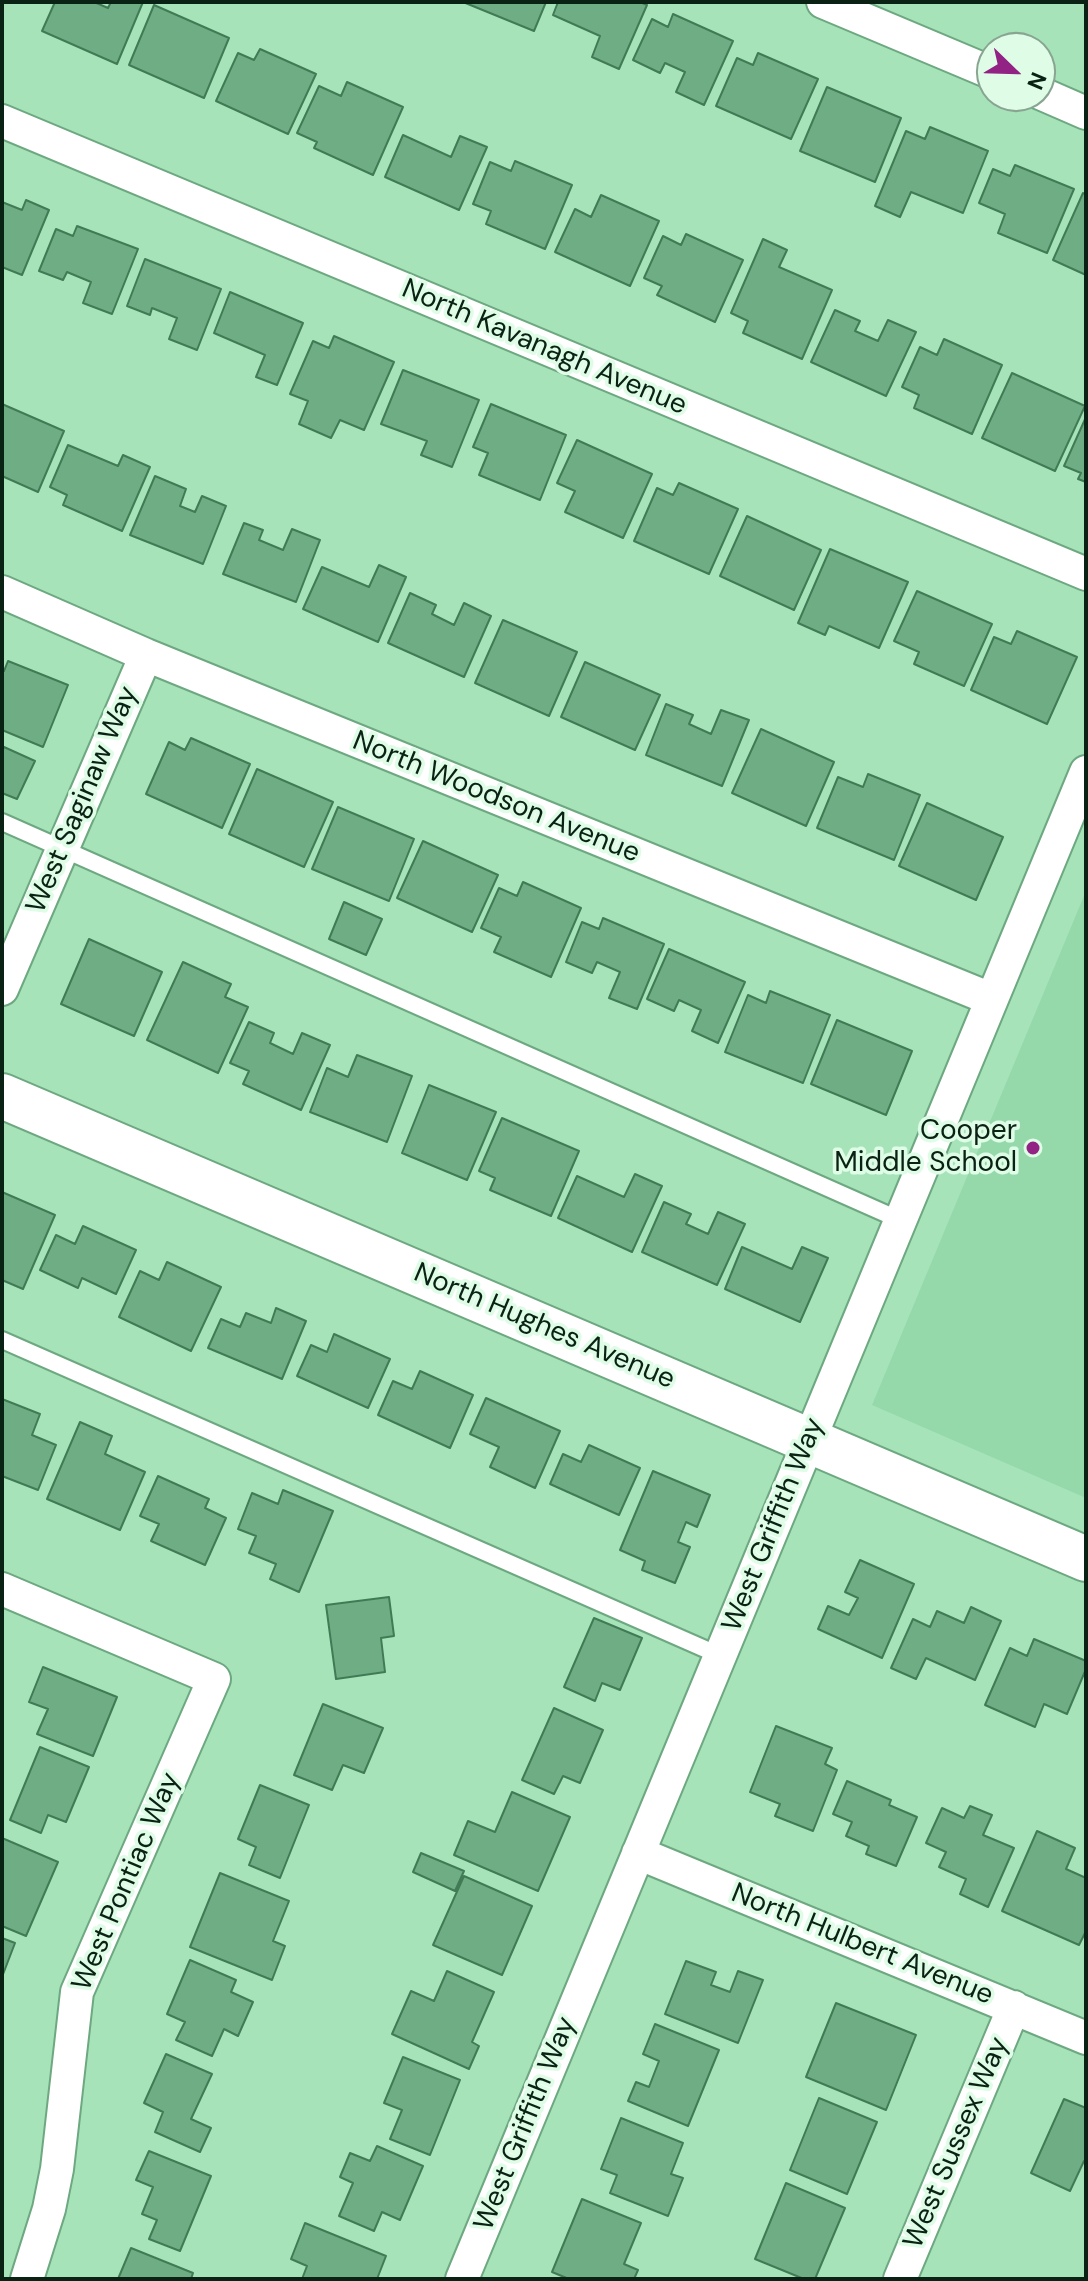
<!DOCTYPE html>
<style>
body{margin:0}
#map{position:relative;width:1088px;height:2281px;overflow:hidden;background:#a6e3b9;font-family:"DM Sans",sans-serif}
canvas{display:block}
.frame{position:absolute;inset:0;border:4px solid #092213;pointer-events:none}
.north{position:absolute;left:976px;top:32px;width:80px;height:80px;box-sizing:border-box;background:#defce6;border:2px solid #89a592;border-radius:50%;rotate:113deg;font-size:22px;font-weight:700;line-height:32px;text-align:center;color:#092213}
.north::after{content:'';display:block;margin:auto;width:28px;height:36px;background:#922283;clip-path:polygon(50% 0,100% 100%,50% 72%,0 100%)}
</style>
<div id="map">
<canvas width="1088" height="2281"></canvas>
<div class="frame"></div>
<div class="north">N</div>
</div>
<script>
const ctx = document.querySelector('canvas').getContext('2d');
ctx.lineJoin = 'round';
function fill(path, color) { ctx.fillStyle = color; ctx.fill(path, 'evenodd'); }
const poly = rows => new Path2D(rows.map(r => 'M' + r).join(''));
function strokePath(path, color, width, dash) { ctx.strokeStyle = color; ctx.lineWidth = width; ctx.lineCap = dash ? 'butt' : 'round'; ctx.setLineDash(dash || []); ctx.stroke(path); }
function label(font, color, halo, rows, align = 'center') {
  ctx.font = font + ' "DM Sans",sans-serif'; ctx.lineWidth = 7; ctx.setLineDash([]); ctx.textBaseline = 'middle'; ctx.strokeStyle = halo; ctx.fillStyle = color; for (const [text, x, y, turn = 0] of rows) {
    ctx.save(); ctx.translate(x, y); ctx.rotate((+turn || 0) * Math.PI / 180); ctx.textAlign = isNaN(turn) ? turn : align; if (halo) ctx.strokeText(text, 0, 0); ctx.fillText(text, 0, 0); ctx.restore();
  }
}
const built = poly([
 [1086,891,1086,1498,872,1405]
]);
const building = poly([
 [55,2,94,2,108,8,111,2,143,2,117,64,42,31,55,2],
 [463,2,546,2,534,31,463,2],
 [558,2,640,2,647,5,619,69,592,57,600,36,553,15,558,2],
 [154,5,229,38,204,98,129,65,154,5],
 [673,14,733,41,704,105,676,92,685,72,665,63,660,73,633,60,652,19,668,27,673,14],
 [260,49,316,74,288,134,216,101,238,53,254,60,260,49],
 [758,53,818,79,791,139,716,106,737,58,753,65,758,53],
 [347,82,403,107,373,175,314,148,317,142,297,133,319,86,341,96,347,82],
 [827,87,901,118,875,182,800,151,827,87],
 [930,127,988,151,963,213,911,192,900,217,875,206,906,131,925,139,930,127],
 [403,135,451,157,460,136,487,147,459,210,385,177,403,135],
 [515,161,572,185,545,249,486,224,491,211,473,204,490,162,511,171,515,161],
 [1015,165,1074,189,1047,253,998,233,1005,214,979,203,993,169,1010,176,1015,165],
 [1083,193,1086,195,1086,275,1053,260,1083,193],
 [601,195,659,221,630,286,555,252,575,209,591,217,601,195],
 [26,200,49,210,22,275,2,267,2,202,22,210,26,200],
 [77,226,138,249,112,314,83,303,91,282,67,272,63,280,39,271,56,229,73,236,77,226],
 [686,234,743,260,715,322,657,295,662,286,644,278,663,236,681,245,686,234],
 [763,239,787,250,779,267,832,290,802,359,743,333,748,321,731,313,763,239],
 [145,259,221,289,197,350,169,339,177,318,152,308,150,315,127,306,145,259],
 [230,292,303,323,277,385,256,377,265,355,214,333,230,292],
 [835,310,860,321,855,331,878,341,888,320,916,332,886,396,811,362,835,310],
 [334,336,394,362,364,430,340,420,331,438,299,424,308,401,290,394,313,341,329,348,334,336],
 [944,339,1002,365,972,434,914,408,919,395,902,387,920,347,937,355,944,339],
 [403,370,479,400,452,467,421,455,427,441,381,424,403,370],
 [1012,373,1085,406,1055,471,982,438,1012,373],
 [2,404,64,431,38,492,2,476,2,404],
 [491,404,566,435,540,500,479,475,488,453,473,447,491,404],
 [1086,417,1086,482,1078,479,1081,473,1064,466,1086,417],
 [577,440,652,474,623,538,565,512,575,491,557,483,577,440],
 [68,445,118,466,123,455,150,467,122,531,63,505,67,495,50,487,68,445],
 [155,476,186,489,180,506,195,512,202,496,226,506,203,564,130,535,155,476],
 [679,483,738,509,709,574,634,541,657,488,673,495,679,483],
 [747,516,821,550,794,610,720,576,747,516],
 [244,523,263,530,259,540,283,550,292,529,320,540,296,602,223,574,244,523],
 [830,549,908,582,879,648,829,626,825,635,798,623,830,549],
 [379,565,406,577,378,642,303,609,322,567,369,587,379,565],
 [917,591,992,624,964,686,914,664,919,652,894,641,917,591],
 [410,593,436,605,432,614,454,625,464,603,491,616,464,677,388,643,410,593],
 [503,620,577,652,549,716,475,683,503,620],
 [1017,631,1077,657,1047,724,971,690,994,637,1011,644,1017,631],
 [8,661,68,685,43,747,2,730,2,670,4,671,8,661],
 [585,662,660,695,635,750,561,717,585,662],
 [666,704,693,715,689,724,711,734,721,710,749,720,722,786,646,755,666,704],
 [761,729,834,762,806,826,732,793,761,729],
 [191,738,250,764,222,828,146,794,169,742,185,750,191,738],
 [4,747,35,761,17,799,2,793,2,752,4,747],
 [257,769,333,802,304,867,229,834,257,769],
 [868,774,920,795,894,860,817,828,838,777,863,787,868,774],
 [927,803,1003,837,976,900,899,866,927,803],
 [338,807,414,839,389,901,312,869,338,807],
 [423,841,498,875,472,932,397,898,423,841],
 [523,882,581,908,551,977,494,952,501,937,481,928,499,888,517,896,523,882],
 [344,902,382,919,366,955,329,939,344,902],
 [603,918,664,944,637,1009,609,998,620,972,597,962,592,973,566,962,582,922,599,929,603,918],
 [89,939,162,972,134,1036,61,1004,89,939],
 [669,949,745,982,718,1043,692,1031,701,1010,679,1000,674,1011,647,999,669,949],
 [183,962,231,984,225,997,248,1007,218,1073,147,1040,183,962],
 [770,991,830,1015,803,1083,725,1052,748,995,766,1003,770,991],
 [837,1020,912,1051,886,1115,811,1084,837,1020],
 [249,1022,274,1033,270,1043,293,1054,302,1033,330,1045,301,1110,243,1084,249,1071,230,1063,249,1022],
 [357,1055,412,1076,387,1142,310,1112,327,1068,348,1077,357,1055],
 [429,1085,496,1112,467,1180,402,1153,429,1085],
 [502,1118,579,1151,551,1216,490,1190,495,1178,479,1171,502,1118],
 [635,1174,662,1186,632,1252,558,1218,577,1176,624,1197,635,1174],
 [2,1192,55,1215,23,1289,2,1280,2,1192],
 [664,1202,691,1214,686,1224,708,1234,718,1212,745,1224,717,1285,642,1252,664,1202],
 [83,1226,136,1250,116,1294,82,1278,78,1288,40,1270,56,1235,75,1244,83,1226],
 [742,1247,792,1269,802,1247,828,1258,800,1322,725,1289,742,1247],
 [167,1262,221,1287,191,1351,119,1317,140,1271,159,1280,167,1262],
 [276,1308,306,1321,282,1379,208,1348,221,1319,240,1327,246,1313,271,1323,276,1308],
 [334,1334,390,1359,368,1408,297,1376,311,1345,327,1352,334,1334],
 [420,1371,473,1395,450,1448,378,1415,393,1381,412,1389,420,1371],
 [486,1398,560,1431,535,1488,490,1467,499,1447,470,1434,486,1398],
 [2,1399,40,1414,32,1435,56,1445,38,1490,2,1476,2,1399],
 [80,1422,112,1436,105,1454,145,1472,120,1530,47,1499,80,1422],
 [589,1445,640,1468,619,1515,550,1484,563,1454,581,1462,589,1445],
 [653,1471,710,1495,697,1527,686,1522,678,1542,690,1547,675,1583,642,1570,645,1561,620,1550,653,1471],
 [158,1476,209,1499,205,1508,226,1518,205,1565,151,1541,159,1524,140,1516,158,1476],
 [283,1490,333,1511,299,1592,270,1579,276,1564,249,1553,256,1536,238,1529,252,1493,278,1504,283,1490],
 [860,1560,914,1584,882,1658,818,1629,828,1606,849,1615,858,1598,845,1592,860,1560],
 [389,1597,394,1636,381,1638,385,1672,336,1679,326,1605,389,1597],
 [971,1607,1001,1621,975,1680,926,1658,916,1679,891,1668,913,1619,930,1627,937,1611,964,1623,971,1607],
 [594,1618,642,1638,620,1690,602,1683,595,1701,564,1687,594,1618],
 [1034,1639,1086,1661,1086,1669,1067,1714,1044,1704,1035,1727,985,1705,1010,1648,1027,1656,1034,1639],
 [43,1667,117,1697,93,1756,37,1734,48,1709,29,1702,43,1667],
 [323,1704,383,1728,364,1773,343,1765,332,1790,294,1775,323,1704],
 [554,1708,603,1730,580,1783,563,1776,554,1794,522,1780,554,1708],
 [776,1726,832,1748,825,1764,837,1770,813,1831,775,1816,780,1804,750,1792,776,1726],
 [40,1747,89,1767,66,1822,48,1815,41,1833,10,1820,40,1747],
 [847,1781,891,1800,889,1805,917,1817,896,1866,866,1854,869,1846,846,1836,852,1822,833,1814,847,1781],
 [260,1785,309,1805,280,1878,249,1865,256,1847,238,1839,260,1785],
 [512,1792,570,1817,538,1891,454,1855,468,1821,495,1832,512,1792],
 [970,1806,992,1815,983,1835,1014,1848,988,1907,960,1894,966,1879,939,1867,946,1852,926,1843,942,1808,964,1818,970,1806],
 [1037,1831,1075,1848,1066,1869,1086,1878,1086,1931,1079,1945,1002,1911,1037,1831],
 [2,1838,58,1862,26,1936,2,1926,2,1838],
 [421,1853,464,1871,455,1891,413,1872,421,1853],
 [220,1873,289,1901,273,1941,285,1946,272,1980,190,1947,220,1873],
 [464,1876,532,1906,502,1975,433,1945,464,1876],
 [2,1938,15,1943,2,1977,2,1938],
 [190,1960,236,1980,231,1992,253,2002,238,2036,224,2029,212,2056,176,2040,185,2022,167,2014,190,1960],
 [686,1961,716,1972,711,1985,730,1992,738,1971,763,1980,738,2043,665,2014,686,1961],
 [447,1971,494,1992,472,2042,479,2046,469,2069,392,2034,411,1991,434,2001,447,1971],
 [836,2003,916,2035,886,2110,806,2077,836,2003],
 [655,2024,719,2050,688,2126,628,2101,636,2082,649,2087,659,2061,643,2054,655,2024],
 [166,2054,212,2074,191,2119,211,2128,200,2152,155,2132,163,2112,144,2103,166,2054],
 [403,2057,460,2080,430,2155,390,2139,402,2110,384,2103,403,2057],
 [819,2098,877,2122,847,2194,790,2170,819,2098],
 [1064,2099,1086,2108,1086,2162,1084,2161,1070,2191,1031,2173,1064,2099],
 [621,2118,683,2143,671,2174,683,2178,668,2216,610,2193,617,2175,601,2169,621,2118],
 [377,2146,423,2166,400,2220,382,2212,374,2231,339,2216,353,2183,340,2177,350,2153,370,2161,377,2146],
 [149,2151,211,2176,180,2251,149,2239,157,2220,142,2214,153,2187,136,2180,149,2151],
 [786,2183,845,2208,815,2279,804,2279,755,2259,786,2183],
 [582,2199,641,2223,624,2264,638,2270,634,2279,569,2279,552,2272,582,2199],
 [305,2223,386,2256,377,2279,302,2279,307,2266,291,2259,305,2223],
 [131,2248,193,2273,191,2279,118,2279,131,2248]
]);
const lane = poly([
 [2,822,900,1220],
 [2,1340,721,1656]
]);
const street = poly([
 [823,2,992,73],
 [1040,93,1086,113],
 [2,121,1086,574],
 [2,592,146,655,991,999],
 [2,989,146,655],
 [2,1589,214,1679,77,1992,57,2169,49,2209,27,2279],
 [638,1853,1086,2038],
 [462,2279,1086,772],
 [900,2279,1014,2007]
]);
const secondary = poly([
 [2,1096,1086,1559]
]);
const markers = [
 [1033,1148,8,"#922283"]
];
const streetNames = [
 ["North Kavanagh Avenue",544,348,23],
 ["North Woodson Avenue",496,798,22],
 ["West Saginaw Way",83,800,-67],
 ["North Hughes Avenue",544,1327,23],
 ["West Griffith Way",774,1525,-68],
 ["West Pontiac Way",127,1882,-67],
 ["North Hulbert Avenue",862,1945,22],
 ["West Griffith Way",526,2124,-68],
 ["West Sussex Way",957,2143,-67]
];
const poiNames = [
 ["Cooper",1017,1132],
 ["Middle School",1017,1164]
];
fill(built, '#95d9ab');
fill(building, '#6fae84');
strokePath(building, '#417b56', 2);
strokePath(lane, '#6da880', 20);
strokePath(street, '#6da880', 36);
strokePath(secondary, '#6da880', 48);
strokePath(lane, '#fff', 16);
strokePath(street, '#fff', 32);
strokePath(secondary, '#fff', 44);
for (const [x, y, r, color] of markers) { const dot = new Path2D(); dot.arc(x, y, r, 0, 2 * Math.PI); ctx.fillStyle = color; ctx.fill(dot); strokePath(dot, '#defce6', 3); }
label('28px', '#092213', '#defce6', streetNames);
label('28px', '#092213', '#defce6', poiNames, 'right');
</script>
